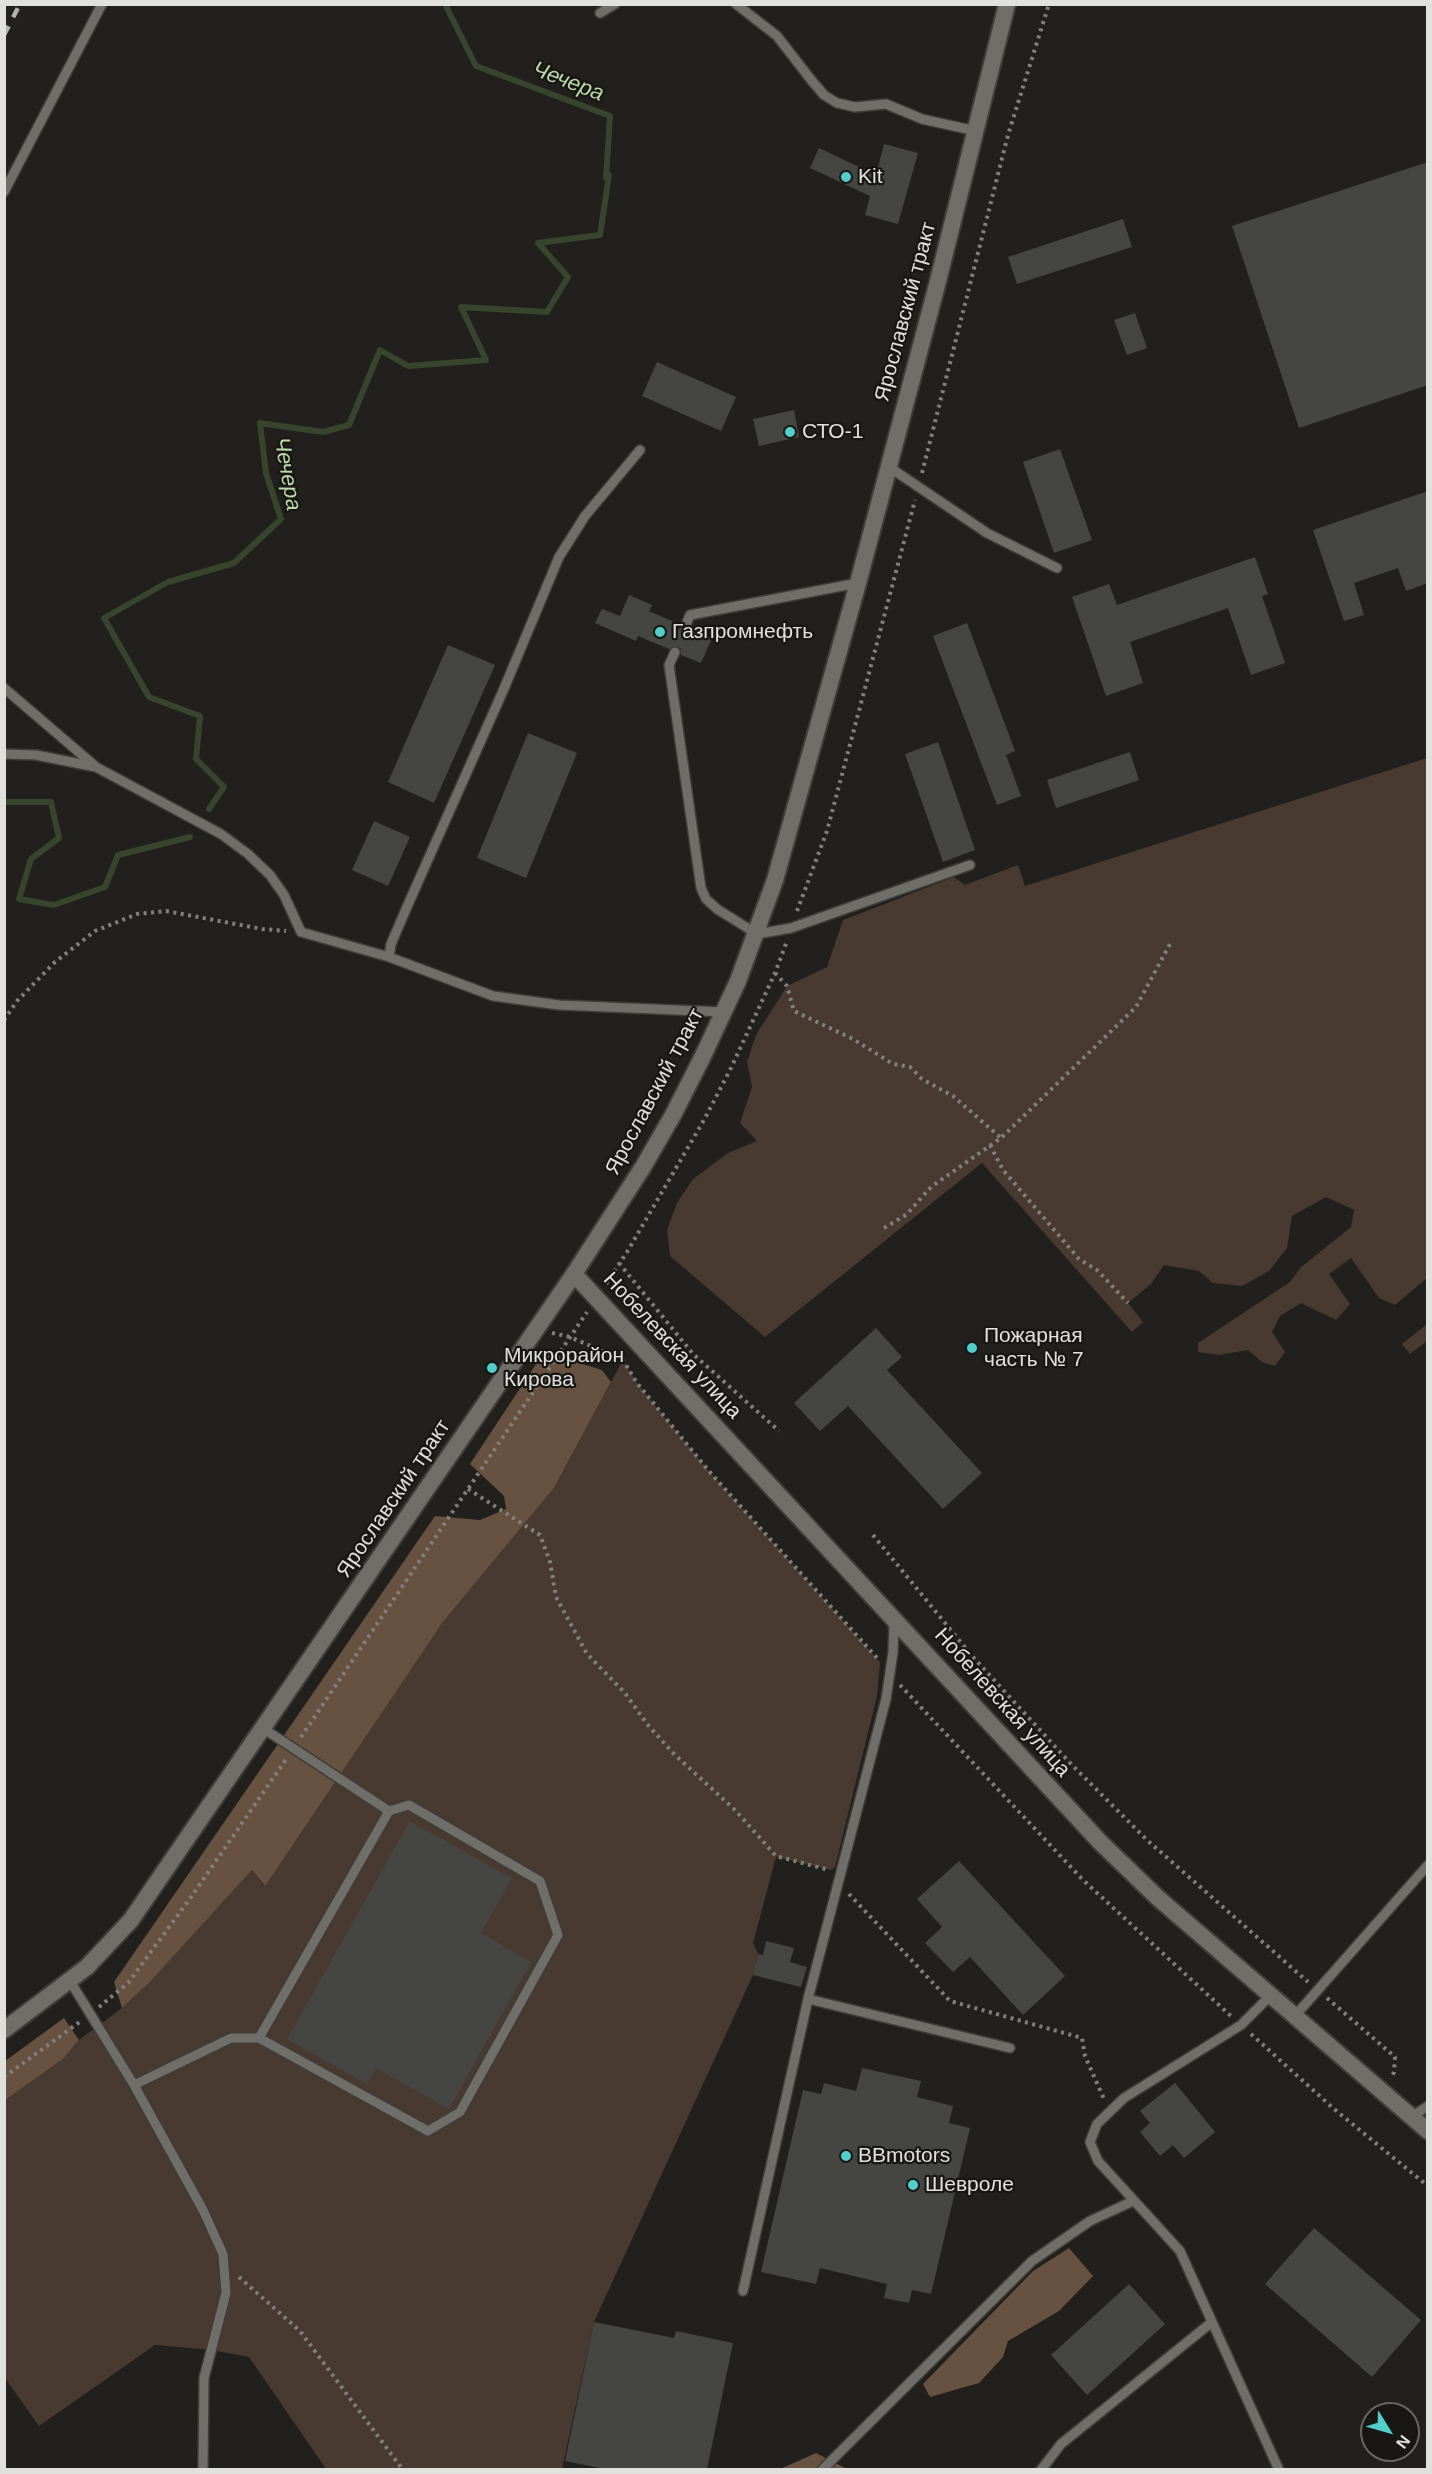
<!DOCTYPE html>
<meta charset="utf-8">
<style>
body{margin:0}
#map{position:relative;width:1432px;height:2474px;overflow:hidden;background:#21201c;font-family:Helvetica,sans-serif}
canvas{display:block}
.frame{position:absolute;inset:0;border:6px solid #e0e0dd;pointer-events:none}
.north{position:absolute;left:1360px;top:2402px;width:60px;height:60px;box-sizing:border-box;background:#181713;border:2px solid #686764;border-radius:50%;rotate:127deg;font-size:16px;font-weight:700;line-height:24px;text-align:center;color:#e0e0dd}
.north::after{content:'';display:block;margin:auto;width:21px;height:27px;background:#53cdc9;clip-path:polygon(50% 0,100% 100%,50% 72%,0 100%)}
</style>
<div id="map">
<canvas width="1432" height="2474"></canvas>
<div class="frame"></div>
<div class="north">N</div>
</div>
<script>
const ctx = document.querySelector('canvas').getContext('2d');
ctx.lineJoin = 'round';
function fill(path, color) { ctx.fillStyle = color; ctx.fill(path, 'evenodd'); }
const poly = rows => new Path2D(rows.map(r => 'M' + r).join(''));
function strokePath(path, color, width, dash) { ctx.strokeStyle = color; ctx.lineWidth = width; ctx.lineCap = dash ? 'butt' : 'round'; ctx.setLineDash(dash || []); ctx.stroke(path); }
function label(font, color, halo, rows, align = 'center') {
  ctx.font = font + ' Helvetica,sans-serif'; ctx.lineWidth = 4.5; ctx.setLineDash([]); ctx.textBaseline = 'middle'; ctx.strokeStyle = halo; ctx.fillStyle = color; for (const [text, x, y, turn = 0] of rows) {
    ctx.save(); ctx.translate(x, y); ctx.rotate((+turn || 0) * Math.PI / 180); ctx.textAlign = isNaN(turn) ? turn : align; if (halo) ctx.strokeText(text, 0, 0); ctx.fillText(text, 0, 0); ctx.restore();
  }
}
const green = poly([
 [1427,758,1427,1278,1395,1305,1379,1298,1351,1258,1329,1274,1350,1304,1336,1320,1301,1303,1280,1316,1272,1332,1285,1352,1275,1366,1262,1362,1248,1350,1219,1355,1198,1352,1198,1343,1290,1282,1300,1268,1351,1227,1354,1210,1326,1197,1292,1216,1287,1248,1269,1271,1242,1286,1213,1283,1199,1271,1164,1265,1151,1284,1128,1303,1143,1322,1132,1332,982,1163,765,1337,670,1256,667,1230,677,1203,693,1179,728,1153,757,1141,740,1123,752,1087,747,1062,756,1035,787,986,827,967,843,920,954,877,965,885,1018,865,1025,886],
 [1427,1324,1427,1341,1410,1354,1402,1344],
 [623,1360,637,1383,708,1470,880,1662,877,1696,835,1867,831,1870,776,1857,753,1943,758,1954,753,1975,594,2322,562,2469,326,2469,249,2357,211,2350,155,2345,39,2426,5,2378,4,2100,63,2059,79,2040,122,2008,150,1982,252,1870,264,1886,443,1622,554,1488]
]);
const forest = poly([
 [544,1352,602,1370,611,1382,554,1488,443,1622,265,1886,252,1870,150,1982,122,2008,114,1982,435,1516,480,1520,506,1509,504,1496,470,1464],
 [64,2018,79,2040,63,2059,5,2100,5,2061],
 [1069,2248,1093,2276,1059,2311,1008,2341,1003,2357,979,2383,930,2397,923,2384,1033,2271],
 [816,2453,847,2469,778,2470]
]);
const stream = poly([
 [4,802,51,802,59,838,31,859,19,899,54,905,105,887,118,855,190,837],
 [209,809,224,787,196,759,200,716,149,697,104,618,168,582,234,563,281,519,266,473,260,423,323,432,349,425,380,350,408,366,486,360,461,307,547,312,568,277,538,243,600,235,609,175,606,178,610,116,476,66,445,4]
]);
const building = poly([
 [884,144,918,153,898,224,865,215,870,196,810,168,819,148,876,175],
 [1428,162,1428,385,1299,428,1232,226],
 [1123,219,1132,247,1017,284,1008,257],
 [1135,313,1147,348,1127,355,1114,320],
 [657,362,736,397,721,431,642,396],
 [794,410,799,437,759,446,753,419],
 [1060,449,1092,540,1054,553,1023,462],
 [1428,491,1428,583,1406,591,1398,568,1354,583,1364,615,1344,621,1313,530],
 [1255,557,1268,594,1262,596,1285,663,1251,675,1228,608,1130,642,1143,683,1106,696,1072,597,1109,584,1117,605],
 [629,595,652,605,649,611,679,624,678,628,682,633,686,634,691,629,712,638,701,663,681,655,681,649,677,646,669,649,638,636,636,641,595,623,602,609,620,616],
 [967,623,1015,751,1006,755,1021,796,997,805,933,636],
 [448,645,495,665,434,803,388,782],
 [528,733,577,753,526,878,477,858],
 [938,742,975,850,943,862,905,754],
 [1130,752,1139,780,1056,808,1047,780],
 [374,821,410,837,388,886,352,870],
 [876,1328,902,1357,887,1370,982,1473,943,1509,848,1406,820,1431,794,1403],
 [410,1821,512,1878,481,1933,531,1962,449,2109,376,2068,367,2084,287,2039],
 [959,1861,1065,1976,1023,2015,970,1957,953,1972,925,1943,942,1927,917,1899],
 [766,1941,794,1948,790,1962,807,1967,801,1987,753,1975,758,1954,763,1955],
 [862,2068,921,2081,917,2097,953,2106,949,2123,970,2128,931,2294,912,2290,909,2303,884,2298,887,2284,820,2268,816,2284,761,2272,803,2090,821,2094,824,2083,856,2091],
 [1175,2083,1215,2132,1184,2158,1173,2145,1160,2156,1140,2132,1150,2123,1140,2111],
 [1314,2228,1421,2320,1372,2377,1265,2284],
 [1129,2284,1165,2324,1087,2395,1051,2355],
 [594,2322,674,2338,676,2331,733,2343,707,2469,605,2469,565,2461]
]);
const path = poly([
 [922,473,1008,135,1049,4],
 [797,911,827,831,915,500],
 [775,973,787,986,794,1011,853,1039,893,1064,910,1067,922,1079,953,1096,1001,1138],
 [4,1020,17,1001,55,962,95,931,137,914,166,911,262,929,286,931],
 [990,1145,1003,1170,1079,1259,1097,1270,1128,1303],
 [884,1228,906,1215,931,1187,1001,1138,1136,1007,1170,944],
 [619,1263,693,1354,779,1431],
 [606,1284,627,1252,704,1120,731,1068,775,973,787,941],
 [552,1333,570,1337,623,1360,637,1383,708,1470,878,1659],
 [468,1489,540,1535,550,1562,556,1597,587,1654,625,1693,647,1724,674,1754,735,1810,776,1856,829,1870],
 [873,1535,972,1656,1072,1765,1147,1840,1308,1982],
 [900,1685,1083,1880,1232,2017],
 [301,1737,587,1312],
 [849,1894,950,2001,1082,2038,1085,2056,1104,2099],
 [1327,1998,1395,2057,1394,2072,1391,2079],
 [99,2007,128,1983,189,1900,287,1758],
 [1251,2034,1334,2109,1428,2186],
 [4,2077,81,2021],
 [239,2277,300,2331,403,2470]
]);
const service = poly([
 [736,4,777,36,812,81,824,95,837,103,855,107,886,104,922,119,976,131],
 [600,13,615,4],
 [4,192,102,4],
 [889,467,987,533,1057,568],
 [685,627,690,615,858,583],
 [675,652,669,665,701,888,706,899,717,909,757,934,791,928,970,865],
 [4,688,95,766],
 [4,754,36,755,96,767,221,834,248,854,270,875,284,895,301,932,389,957,493,996,559,1005,724,1012],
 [389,957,391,944,410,900,503,691,559,557,585,516,640,450],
 [70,1981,134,2085,203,2210,223,2254,226,2293,204,2378,203,2470],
 [1270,1996,1241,2025,1124,2098,1097,2124,1090,2142,1098,2161,1180,2251,1279,2470],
 [808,1999,1010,2048],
 [1294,2017,1428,1865],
 [259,2038,428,2131,460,2112,558,1935,540,1881,409,1805,389,1811],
 [134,2085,231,2038,259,2038,389,1811,264,1729],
 [1411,2117,1428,2106],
 [743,2291,808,1999,886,1699,893,1652,894,1621],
 [822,2470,1032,2261,1090,2221,1133,2201],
 [1041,2470,1061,2444,1212,2322]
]);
const minor = poly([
 [574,1274,1100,1842,1158,1898,1428,2131]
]);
const tertiary = poly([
 [4,2030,87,1967,131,1920,574,1274,643,1167,673,1115,702,1058,738,981,775,880,858,583,938,281,1007,4]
]);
const rail = poly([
 [4,35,20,4]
]);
const markers = [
 [846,177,6,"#53cdc9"],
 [790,432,6,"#53cdc9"],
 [660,632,6,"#53cdc9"],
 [972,1348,6,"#53cdc9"],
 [492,1368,6,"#53cdc9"],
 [846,2156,6,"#53cdc9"],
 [913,2185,6,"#53cdc9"]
];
const poiNames = [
 ["Kit",858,177],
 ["СТО-1",802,432],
 ["Газпромнефть",672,632],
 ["Пожарная",984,1336],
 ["часть № 7",984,1360],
 ["Микрорайон",504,1356],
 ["Кирова",504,1380],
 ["BBmotors",858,2156],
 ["Шевроле",925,2185]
];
const streetNames = [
 ["Ярославский тракт",906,312,-75],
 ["Ярославский тракт",655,1092,-62],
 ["Нобелевская улица",672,1346,47],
 ["Ярославский тракт",394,1499,-56],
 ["Нобелевская улица",1002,1703,48]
];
const waterNames = [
 ["Чечера",568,82,21],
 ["Чечера",287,474,80]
];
fill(green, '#483a30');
fill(forest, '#675140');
strokePath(stream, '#37452f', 6);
fill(building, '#454642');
strokePath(service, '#3e3d3a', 12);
strokePath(minor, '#3e3d3a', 20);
strokePath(tertiary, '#3e3d3a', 20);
strokePath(path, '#80807c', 4, [3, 4.5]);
strokePath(service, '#6f6e69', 9);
strokePath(minor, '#6f6e69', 16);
strokePath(tertiary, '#6f6e69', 16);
strokePath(rail, '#b2b2ae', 4.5, [10, 10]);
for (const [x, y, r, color] of markers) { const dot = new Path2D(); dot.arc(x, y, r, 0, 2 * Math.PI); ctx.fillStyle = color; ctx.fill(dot); strokePath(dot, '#181713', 2); }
label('21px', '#e0e0dd', '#181713', poiNames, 'left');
label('21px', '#e0e0dd', '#181713', streetNames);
label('italic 22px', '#bbd9ab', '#181713', waterNames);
</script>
